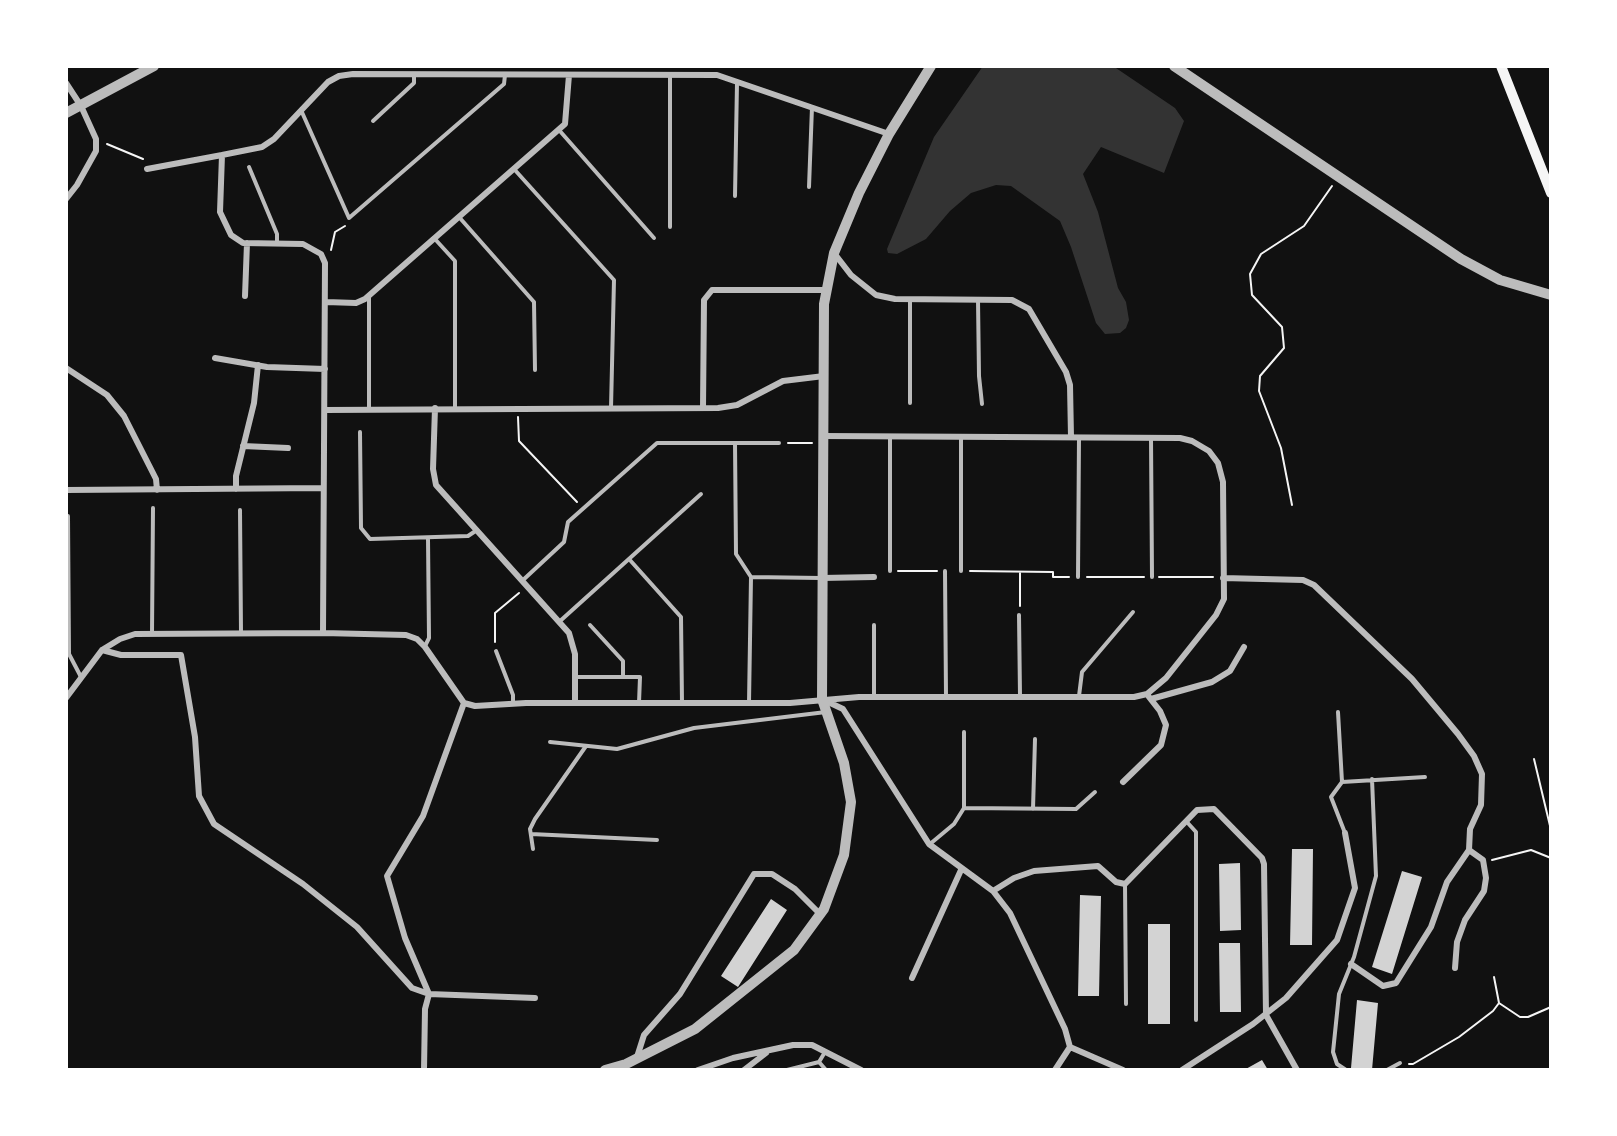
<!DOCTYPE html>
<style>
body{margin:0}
#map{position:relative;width:1617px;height:1136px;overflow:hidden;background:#111;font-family:"Open Sans",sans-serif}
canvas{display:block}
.frame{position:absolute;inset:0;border:68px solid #fff;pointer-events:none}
</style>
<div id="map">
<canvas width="1617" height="1136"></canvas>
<div class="frame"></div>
</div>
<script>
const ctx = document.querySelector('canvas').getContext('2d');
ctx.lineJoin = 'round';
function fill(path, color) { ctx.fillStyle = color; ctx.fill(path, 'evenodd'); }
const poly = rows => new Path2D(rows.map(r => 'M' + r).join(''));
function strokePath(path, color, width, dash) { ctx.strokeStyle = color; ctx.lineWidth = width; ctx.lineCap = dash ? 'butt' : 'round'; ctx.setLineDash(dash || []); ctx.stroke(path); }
const water = poly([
 [983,66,1113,66,1175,108,1184,121,1164,173,1101,147,1083,174,1098,212,1118,288,1126,302,1129,320,1126,328,1120,333,1105,334,1096,323,1071,247,1060,221,1011,186,996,185,971,193,950,211,926,239,897,254,888,253,887,249,934,137]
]);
const building = poly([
 [1292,849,1313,849,1312,945,1290,945],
 [1240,863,1241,930,1220,931,1219,864],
 [1402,871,1422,877,1392,974,1372,967],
 [1080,895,1101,896,1099,996,1078,996],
 [771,899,787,910,738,987,721,976],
 [1148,924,1170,924,1170,1024,1148,1024],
 [1219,943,1240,943,1241,1012,1220,1012],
 [1357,1000,1378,1003,1372,1070,1351,1068],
 [1262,1060,1268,1070,1244,1070]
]);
const path = poly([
 [107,144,143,159],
 [331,250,335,232,345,226],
 [518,417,519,441,577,502],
 [788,443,812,443],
 [1292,505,1281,448,1259,391,1260,376,1284,348,1282,327,1252,295,1250,274,1261,254,1304,226,1332,186],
 [898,571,937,571],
 [970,571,1053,572,1053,577,1069,577],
 [1087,577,1144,577],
 [1159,577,1213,577],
 [1020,606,1020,573],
 [495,642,495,613,519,593],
 [1534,759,1551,830],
 [1492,860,1531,850,1551,858],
 [1499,1003,1520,1017,1528,1017,1551,1007],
 [1409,1064,1413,1064,1459,1037,1493,1011,1499,1003,1494,977]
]);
const service = poly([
 [301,110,349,218,504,84,505,75],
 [373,121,414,83,414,74],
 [559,130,654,238],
 [249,167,277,234,277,243],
 [514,169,614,280,611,408],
 [809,187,812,107],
 [735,196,737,83],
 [459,217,534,302,535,370],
 [670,227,670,76],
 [434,238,455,261,455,408],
 [369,296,369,409],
 [910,300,910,403],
 [978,300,979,376,982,404],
 [360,432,361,528,370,539,468,536,477,530],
 [890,437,890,571],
 [961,437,961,571],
 [1151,438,1152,577],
 [735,443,736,554,751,577,749,703],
 [240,510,241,633],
 [68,516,69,654,81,677],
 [629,559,681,617,682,703],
 [945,571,946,696],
 [751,577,821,578],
 [1078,577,1079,437],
 [522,581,564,542,568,522,657,443,779,443],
 [1019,615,1020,696],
 [559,622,701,494],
 [590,625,623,661,623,677],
 [874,625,874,696],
 [152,633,153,508],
 [425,646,429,638,428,538],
 [496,651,513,695,513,703],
 [575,677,640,677,639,703],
 [1079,696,1082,672,1133,612],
 [1338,712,1342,782],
 [550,742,617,749,694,728,826,712],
 [964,808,1076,809,1095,792],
 [1033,809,1035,739],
 [1186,821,1196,832,1196,1020],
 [1345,833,1331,797,1342,782,1425,777],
 [531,834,657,840],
 [930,844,954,824,964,808,964,732],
 [533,849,530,829,535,819,586,746],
 [1125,884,1126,1004],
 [819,1062,826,1070],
 [787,1070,819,1062,825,1052],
 [1346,1070,1337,1064,1333,1052,1339,994,1354,957,1376,876,1372,779],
 [1387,1070,1400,1063]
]);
const minor = poly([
 [66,83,81,106,96,139,96,151,77,185,66,199],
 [147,169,222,155],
 [834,253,851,275,876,295,895,299,1012,300,1029,309,1066,372,1070,385,1071,437],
 [245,296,247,243],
 [326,302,356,303,365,299,565,124,569,75],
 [215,358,267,367,325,369],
 [66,368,107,395,124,416,156,479,157,490],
 [435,408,433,469,436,485,569,633,575,654,575,703],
 [703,408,704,300,712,290,827,290],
 [325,410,718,408,737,405,783,381,824,376],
 [243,446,288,448],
 [236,489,236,476,254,403,258,365],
 [66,490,323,488],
 [822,578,874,577],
 [1223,578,1303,580,1314,585,1412,679,1458,734,1474,756,1482,774,1481,805,1470,829,1469,850,1447,882,1431,927,1396,983,1383,986,1351,964],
 [323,633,325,263,321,254,303,244,243,243,231,235,220,212,222,155,262,147,274,139,328,82,339,76,353,74,717,75,889,134],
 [102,650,121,655,181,655,195,737,199,796,214,824,303,884,357,927,412,988,429,994,535,998],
 [66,698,102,650,120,639,135,634,323,633,406,635,417,639,425,647,464,703,475,706,526,703,790,703,859,697,1134,697,1147,694,1166,678,1216,615,1224,599,1223,482,1218,463,1209,451,1192,441,1180,438,823,436],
 [1151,699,1212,682,1230,671,1244,647],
 [826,701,843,709,929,844,993,891,1010,913,1065,1029,1070,1047],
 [1123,782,1161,745,1166,725,1160,711,1149,697],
 [993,891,1014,878,1034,871,1098,866,1116,882,1125,884,1197,810,1214,809,1262,858,1264,864,1266,1015,1297,1070],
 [1455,968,1457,942,1465,920,1484,891,1486,878,1483,860,1469,850],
 [912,978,961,870],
 [1070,1047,1123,1070],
 [637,1057,644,1035,680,994,754,874,772,874,795,889,820,914],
 [424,1070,425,1009,429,994,405,938,387,876,423,816,464,703],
 [698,1070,733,1058,793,1045,812,1045,861,1070],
 [744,1070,766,1053],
 [1055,1070,1070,1047],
 [1182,1070,1253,1024,1286,998,1337,940,1355,888,1345,833]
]);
const tertiary = poly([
 [1174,66,1461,259,1500,280,1551,295],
 [66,113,154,66],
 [605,1070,626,1064,695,1029,794,950,824,909,844,855,851,802,844,763,822,699,824,304,834,253,859,193,889,134,931,66]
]);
const secondary = poly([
 [1501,66,1551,193]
]);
fill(water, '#333');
fill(building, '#d3d3d3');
strokePath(path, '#f5f5f5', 2);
strokePath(service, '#bcbcbc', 4);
strokePath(minor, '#bcbcbc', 6);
strokePath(tertiary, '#bcbcbc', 10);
strokePath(secondary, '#f5f5f5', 10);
</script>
